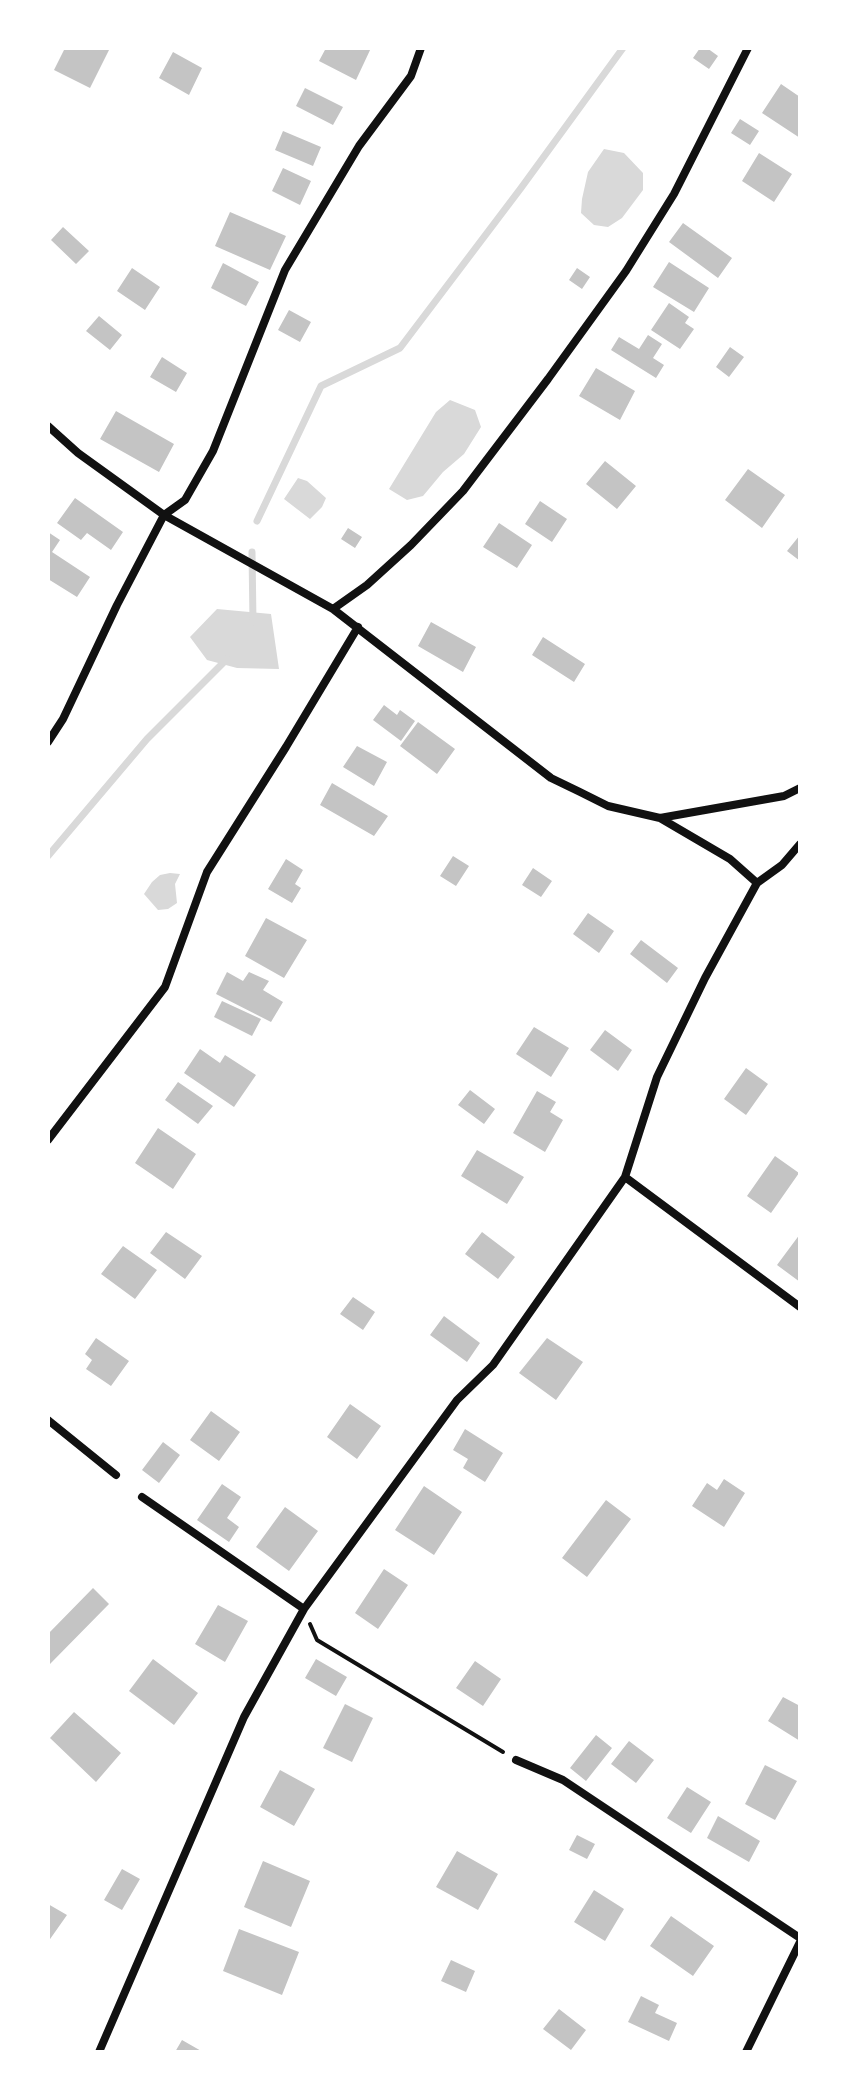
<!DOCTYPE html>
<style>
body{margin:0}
#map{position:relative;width:848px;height:2100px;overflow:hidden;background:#fff;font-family:Arial,sans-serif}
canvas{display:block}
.frame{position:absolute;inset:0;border:50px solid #fff;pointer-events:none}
</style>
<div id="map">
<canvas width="848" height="2100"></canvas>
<div class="frame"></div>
</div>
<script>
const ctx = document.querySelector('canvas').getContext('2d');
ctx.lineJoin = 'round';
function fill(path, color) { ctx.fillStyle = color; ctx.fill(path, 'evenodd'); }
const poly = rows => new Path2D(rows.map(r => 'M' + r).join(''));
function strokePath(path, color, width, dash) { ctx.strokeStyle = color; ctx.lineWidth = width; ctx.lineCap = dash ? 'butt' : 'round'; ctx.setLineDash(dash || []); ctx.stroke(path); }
const water = poly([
 [604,149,624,153,643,173,643,190,622,218,608,227,594,225,581,213,582,199,588,172],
 [450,400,475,410,481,427,464,454,443,472,423,496,407,500,389,489,436,412],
 [298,478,307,481,326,498,322,507,310,519,284,499],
 [217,609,271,614,279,669,237,668,207,660,190,637],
 [170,873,180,874,175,884,177,903,168,909,158,910,144,894,152,882,160,875]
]);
const stream = poly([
 [257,521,321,386,400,348,521,188,623,48],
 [252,552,253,622],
 [48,856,147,739,227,659]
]);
const building = poly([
 [65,48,110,48,90,88,54,70],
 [326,48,371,48,356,80,319,61],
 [700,48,707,48,718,56,709,69,693,58],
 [173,52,202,68,189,95,159,78],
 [781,84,800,97,800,138,762,113],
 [305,88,343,107,333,125,296,106],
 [740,119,759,131,750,145,731,133],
 [283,131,321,147,313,166,275,150],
 [759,153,792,174,774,202,742,181],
 [283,168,311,181,300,205,272,191],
 [230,212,286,236,270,270,215,246],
 [683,223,732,258,718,278,669,242],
 [63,227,89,251,76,264,51,240],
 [669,262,709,288,694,312,653,287],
 [223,263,259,282,246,306,211,288],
 [132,268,160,287,145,310,117,291],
 [577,268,590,277,582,289,569,280],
 [669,303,689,317,685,323,694,329,680,349,651,330],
 [289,310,311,322,300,342,278,330],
 [99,316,122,335,110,350,86,331],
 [648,335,662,344,653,358,664,365,656,378,611,350,619,337,639,349],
 [730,347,744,357,729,377,716,367],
 [162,357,187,373,176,392,150,377],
 [596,368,635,391,620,420,579,396],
 [116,411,174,444,159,472,100,439],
 [605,461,636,486,617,509,586,484],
 [748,469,785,495,762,528,725,500],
 [75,498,123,532,111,550,87,533,81,540,57,523],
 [540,501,567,519,552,542,525,524],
 [499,523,532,545,517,568,483,547],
 [348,528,362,537,355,548,341,539],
 [48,532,60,540,52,552,90,577,77,597,48,579],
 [800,535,800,561,787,551],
 [431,622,476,647,463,672,418,646],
 [543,637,585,664,574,682,532,655],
 [384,705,397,715,400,710,415,721,401,741,373,720],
 [418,722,455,749,437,774,400,746],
 [357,746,387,762,374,786,343,767],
 [332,783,388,816,374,836,320,805],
 [453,856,469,866,456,886,440,876],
 [286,859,303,870,295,884,301,888,292,903,268,889],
 [533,868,552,881,541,897,522,885],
 [588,913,614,931,599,953,573,934],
 [266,918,307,940,284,978,245,956],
 [641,940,678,968,667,983,630,954],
 [227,972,243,981,249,972,269,981,263,990,283,1002,271,1022,216,994],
 [222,1001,261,1019,252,1036,214,1017],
 [534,1027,569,1048,551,1077,516,1054],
 [605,1030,632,1050,618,1071,590,1050],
 [200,1049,220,1063,225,1055,256,1075,234,1107,184,1073],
 [746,1068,768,1084,746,1115,724,1099],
 [178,1082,213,1106,198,1124,165,1100],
 [470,1090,495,1109,484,1124,458,1105],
 [537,1091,556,1102,550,1112,563,1120,545,1152,513,1133],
 [158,1128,196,1154,173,1189,135,1163],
 [477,1150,524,1177,507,1204,461,1176],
 [775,1156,799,1173,771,1213,747,1196],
 [166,1232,202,1256,185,1279,150,1253],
 [482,1232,515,1257,498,1279,465,1254],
 [800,1234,800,1282,777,1265],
 [123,1246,157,1270,135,1299,101,1274],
 [353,1297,375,1312,363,1330,340,1314],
 [444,1316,480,1343,467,1362,430,1335],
 [96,1338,129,1361,111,1386,86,1369,92,1360,85,1354],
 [547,1338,583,1362,556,1400,519,1373],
 [350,1404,381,1426,357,1459,327,1437],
 [211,1411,240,1432,219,1461,190,1440],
 [465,1429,503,1453,485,1482,463,1468,468,1459,453,1450],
 [163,1442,180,1455,159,1483,142,1470],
 [724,1479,745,1493,724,1527,692,1506,707,1483,717,1490],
 [222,1484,241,1497,227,1518,239,1527,229,1542,197,1520],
 [424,1486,462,1512,434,1555,395,1530],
 [606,1500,631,1519,587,1577,562,1558],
 [285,1507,318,1531,289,1571,256,1547],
 [384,1569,408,1585,378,1629,355,1613],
 [93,1588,109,1604,50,1664,48,1634],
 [218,1605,248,1621,225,1662,195,1644],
 [153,1659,198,1693,174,1725,129,1691],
 [316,1659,347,1677,336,1696,305,1678],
 [475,1661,501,1679,483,1706,456,1688],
 [783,1697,800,1706,800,1741,768,1721],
 [345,1704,373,1718,352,1762,323,1748],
 [74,1712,121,1753,96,1782,50,1738],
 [596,1735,612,1748,586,1781,570,1768],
 [629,1741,654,1760,636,1783,611,1764],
 [765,1765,797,1781,775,1820,745,1804],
 [280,1770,315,1789,294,1826,260,1807],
 [687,1787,711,1802,691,1833,667,1818],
 [718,1816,760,1841,749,1862,707,1838],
 [577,1835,595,1844,587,1859,569,1850],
 [457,1851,498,1874,478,1910,436,1887],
 [263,1861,310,1881,291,1927,244,1907],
 [122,1869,140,1879,122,1910,104,1900],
 [594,1890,624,1909,605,1941,574,1922],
 [48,1904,67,1915,48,1942],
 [671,1916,714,1946,693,1976,650,1946],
 [239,1929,299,1952,282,1995,223,1971],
 [451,1960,475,1971,466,1992,441,1981],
 [641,1996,659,2005,655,2013,677,2023,669,2041,628,2022],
 [559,2009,586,2030,571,2050,543,2029],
 [182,2040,203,2052,175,2052]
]);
const path = poly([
 [310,1624,317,1640,503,1752]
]);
const minor = poly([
 [48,426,78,453,164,515,333,609,551,778,580,792,608,806,660,818,784,796,800,788],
 [333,609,367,585,411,545,463,491,548,379,626,271,674,194,748,48],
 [48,742,63,719,117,605,164,515,185,500,213,451,285,270,359,146,411,76,421,48],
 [660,818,730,859,757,883],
 [48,1140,165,987,207,872,286,747,358,627],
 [625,1177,800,1307],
 [48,1420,116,1475],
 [142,1497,304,1609],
 [516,1760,563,1780,800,1938],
 [99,2052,244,1717,304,1609,457,1400,493,1365,625,1177,657,1077,705,978,757,883,782,865,800,844],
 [746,2052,800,1942]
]);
fill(water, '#d9d9d9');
strokePath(stream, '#d9d9d9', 7);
fill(building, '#c4c4c4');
strokePath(path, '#111', 4);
strokePath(minor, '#111', 8);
</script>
